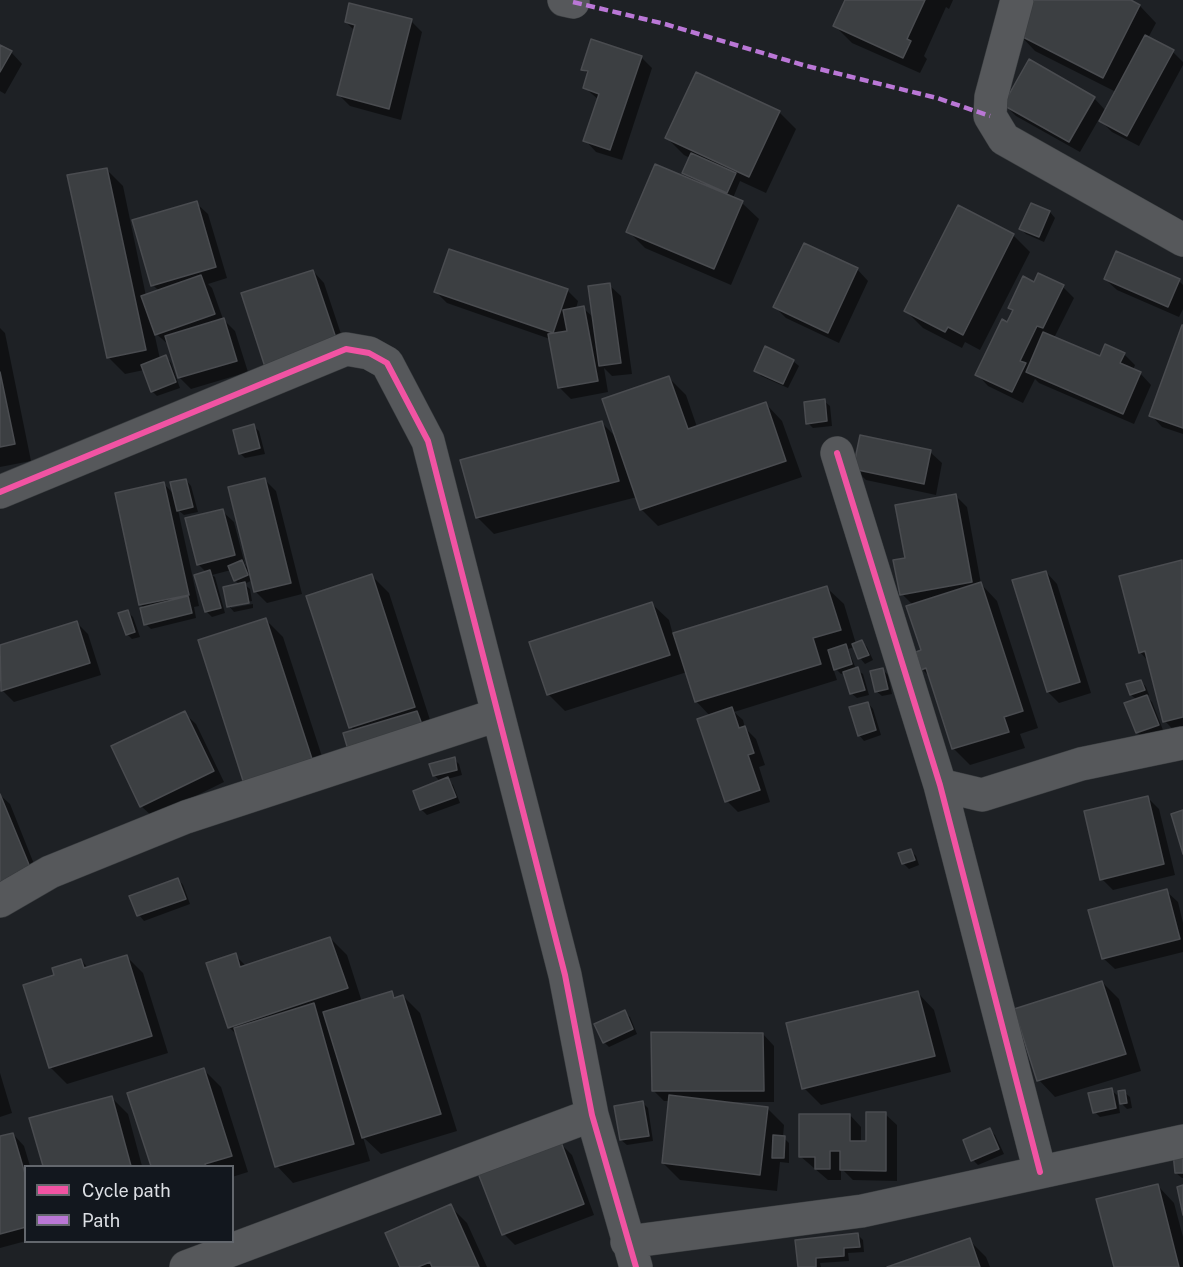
<!DOCTYPE html>
<style>
body{margin:0}
#map{position:relative;width:1183px;height:1267px;overflow:hidden;background:#1e2125;font-family:"Public Sans",sans-serif}
canvas{display:block}
.legend{position:absolute;left:24px;top:1165px;width:210px;height:78px;box-sizing:border-box;background:#12171e;border:2px solid #63676d;margin:0;padding:8px 10px;list-style:none;font-size:18px;color:#dcdfe4}
.legend li{display:flex;align-items:center;gap:12px;height:30px}
.legend b{width:30px;border:2px solid #63676d}
</style>
<div id="map">
<canvas width="1183" height="1267"></canvas>
<ul class="legend">
<li><b style="height:8px;background:#f153a3"></b>Cycle path</li>
<li><b style="height:8px;background:#ba77d6"></b>Path</li>
</ul>
</div>
<script>
const ctx = document.querySelector('canvas').getContext('2d');
ctx.lineJoin = 'round';
function fill(path, color) { ctx.fillStyle = color; ctx.fill(path, 'evenodd'); }
const poly = rows => new Path2D(rows.map(r => 'M' + r).join(''));
function strokePath(path, color, width, dash) { ctx.strokeStyle = color; ctx.lineWidth = width; ctx.lineCap = dash ? 'butt' : 'round'; ctx.setLineDash(dash || []); ctx.stroke(path); }
const shadow = poly([
 [847,0,953,0,949,9,946,7,924,56,927,59,920,73,852,43,835,26],
 [1036,0,1128,0,1140,6,1156,23,1148,38,1173,52,1183,62,1183,65,1139,146,1112,132,1099,119,1080,152,1016,116,1005,105,1094,98,1106,111,1116,92,1035,51,1019,34],
 [411,21,422,32,401,120,350,106,339,95,355,31,346,22],
 [0,46,11,52,22,64,5,94,0,91],
 [641,57,652,68,622,160,596,152,585,140,599,100,585,88,589,75,583,69],
 [779,112,796,129,766,193,740,181,733,198,742,203,759,219,731,285,645,248,628,231,693,181,684,172,690,158,684,155,667,138],
 [106,169,123,186,146,296,159,291,153,285,196,203,208,214,227,278,208,284,212,288,223,319,235,331,248,372,191,389,176,374,178,373,169,345,154,332,160,359,166,357,171,363,180,388,157,396,152,391,144,370,125,374,108,357],
 [1031,205,1050,212,1055,218,1044,242,1026,234,1021,229],
 [1013,235,1030,252,980,350,965,342,962,348,923,328,906,311],
 [857,269,868,281,839,343,786,318,775,307],
 [313,271,324,283,348,355,266,366],
 [1105,279,1179,281,1183,285,1183,309,1179,317,1117,290],
 [1035,284,1063,287,1074,298,1054,338,1101,358,1124,354,1135,365,1133,370,1140,373,1151,385,1134,424,1039,383,1035,379,1023,403,988,386,977,374,1014,312,1009,307],
 [609,285,621,296,632,374,612,376,604,368,608,392,571,399,559,387,550,339,447,303,436,292,567,290,578,301,576,309,583,308,594,318],
 [1183,327,1183,434,1162,427,1151,415],
 [0,328,5,333,31,461,0,467],
 [793,361,799,366,788,388,761,376,756,370],
 [669,378,686,395,697,427,766,404,782,421,802,477,658,526,641,509,637,497,494,534,478,518,602,423,617,438],
 [824,401,830,406,832,426,813,428,808,423],
 [253,426,259,431,265,454,245,458,240,453],
 [930,452,942,463,936,495,866,480,855,469],
 [186,480,191,486,198,512,184,515,178,510,199,606,194,607,196,618,151,629,146,624,144,608,141,605,164,484,175,495],
 [265,480,276,491,302,594,267,603,255,591,251,581,244,584,250,589,252,601,231,605,231,608,253,604,253,608,234,612,229,606,240,585,235,580,231,570,212,575,215,577,225,613,212,617,206,611,207,573,198,564,222,511,234,522,245,565,250,570],
 [956,496,967,507,981,584,997,601,1038,728,1020,734,1025,748,970,765,954,749,931,678,923,670,918,653,923,651,913,605,902,594,907,559],
 [1182,561,1183,738,1181,738,1165,721,1149,662,1140,652],
 [1046,572,1057,584,1091,693,1059,703,1048,692],
 [372,576,389,593,431,723,355,731,350,727],
 [827,588,844,604,856,644,862,642,867,647,873,660,865,664,860,658,855,647,848,649,856,669,863,674,869,695,857,698,851,693,845,673,841,674,832,665,837,680,734,712,743,720,745,728,756,739,765,765,759,767,770,802,738,812,727,801,710,716,696,701,687,672,565,711,548,694,652,604,669,620,673,635],
 [128,612,133,617,140,637,132,639,127,634],
 [266,620,283,637,330,781,246,786],
 [77,623,88,634,101,675,14,702,2,690,0,683,0,647],
 [883,670,888,675,892,694,882,696,876,691],
 [1141,681,1146,687,1149,695,1146,696,1152,702,1163,730,1143,738,1138,733,1126,704,1137,700,1131,695,1128,685],
 [868,703,873,709,881,735,864,741,859,735],
 [184,713,196,724,224,782,153,817,141,806],
 [454,759,459,764,462,775,447,779,453,785,460,803,427,815,421,809,441,782,434,775],
 [0,795,10,804,42,884,0,901],
 [1147,797,1159,809,1175,875,1113,890,1102,879],
 [911,851,916,856,919,865,909,869,903,863],
 [178,879,183,885,190,904,144,921,139,915],
 [1166,891,1178,902,1183,923,1183,952,1115,969,1103,958],
 [330,938,347,955,362,1002,391,993,397,998,403,996,420,1013,457,1131,381,1154,363,1137,370,1161,293,1183,277,1166,238,1036,229,1027,235,955,246,966],
 [127,957,143,973,168,1053,67,1084,50,1067,56,976,81,960,88,968],
 [1102,982,1119,999,1141,1071,1055,1097,1039,1080],
 [918,993,934,1010,951,1072,821,1105,804,1088],
 [624,1012,630,1017,637,1034,609,1047,604,1042],
 [763,1034,774,1046,774,1102,728,1102,727,1104,767,1108,784,1125,783,1137,789,1143,789,1163,780,1162,777,1191,680,1180,663,1163,670,1101,664,1101,653,1090],
 [204,1070,221,1087,248,1172,232,1177,232,1166,153,1166,129,1093],
 [0,1073,12,1113,0,1117],
 [1111,1090,1117,1095,1120,1113,1100,1117,1095,1112],
 [1124,1092,1130,1097,1132,1108,1127,1109,1121,1103],
 [111,1097,128,1114,142,1166,44,1166,31,1119],
 [643,1103,648,1108,653,1141,627,1145,621,1140],
 [885,1114,897,1125,897,1181,853,1180,841,1168,841,1180,828,1180,800,1156,850,1115,861,1127,861,1143,868,1142],
 [990,1130,995,1135,1004,1154,978,1165,973,1160],
 [13,1134,24,1146,30,1166,26,1166,26,1241,0,1248,0,1138],
 [560,1143,572,1155,594,1215,515,1245,504,1234],
 [1183,1154,1183,1178,1182,1178,1176,1173],
 [1158,1186,1174,1203,1183,1237,1183,1267,1115,1267],
 [450,1206,467,1223,487,1267,402,1267],
 [858,1235,863,1240,864,1252,848,1253,849,1261,820,1263,821,1267,799,1267],
 [969,1240,986,1257,990,1267,891,1267]
]);
const building = poly([
 [845,0,925,0,907,39,911,41,903,58,833,26,845,0],
 [1034,0,1131,0,1140,5,1103,78,1017,34,1034,0],
 [349,3,412,19,389,109,337,95,355,25,345,22,349,3],
 [1145,35,1174,50,1127,136,1099,121,1145,35],
 [591,39,642,56,610,150,583,141,599,94,583,88,588,71,581,70,591,39],
 [0,45,12,51,0,72,0,45],
 [1029,59,1095,97,1069,142,1003,105,1029,59],
 [696,72,780,111,749,177,665,138,696,72],
 [691,153,736,173,727,193,682,173,691,153],
 [655,164,743,201,714,269,626,232,655,164],
 [107,168,146,350,107,358,67,175,107,168],
 [197,201,216,267,151,286,132,220,197,201],
 [1031,203,1050,211,1039,237,1019,229,1031,203],
 [958,205,1014,234,963,335,948,327,945,332,904,311,958,205],
 [804,243,858,268,828,333,773,307,804,243],
 [449,249,568,289,553,333,434,292,449,249],
 [1116,251,1180,279,1168,307,1104,279,1116,251],
 [313,270,338,344,265,367,241,293,313,270],
 [1038,273,1064,285,1043,328,1037,326,1020,361,1026,363,1012,392,975,375,1002,319,1007,322,1013,310,1008,308,1023,276,1034,282,1038,273],
 [201,275,215,314,155,335,141,296,201,275],
 [610,283,621,363,599,366,588,286,610,283],
 [584,306,598,381,558,388,548,334,567,331,563,310,584,306],
 [224,318,237,361,178,378,165,336,224,318],
 [1182,325,1183,325,1183,428,1149,416,1182,325],
 [1043,332,1100,356,1105,344,1125,353,1120,363,1141,372,1123,414,1026,372,1043,332],
 [765,346,794,360,783,384,754,371,765,346],
 [166,355,176,382,151,392,141,365,166,355],
 [0,372,15,444,0,447,0,372],
 [669,376,688,429,766,402,786,461,640,510,602,399,669,376],
 [825,399,827,421,806,424,804,402,825,399],
 [602,421,619,481,476,518,460,460,602,421],
 [254,424,260,448,239,454,233,430,254,424],
 [860,435,931,450,924,484,853,469,860,435],
 [265,478,291,583,254,592,228,487,265,478],
 [186,479,193,507,177,511,170,482,186,479],
 [164,482,189,595,139,605,115,493,164,482],
 [956,494,972,582,900,595,893,560,905,558,895,505,956,494],
 [223,509,235,555,197,565,185,518,223,509],
 [242,560,248,575,234,581,228,566,242,560],
 [1182,560,1183,717,1163,722,1145,651,1139,653,1119,576,1182,560],
 [210,570,221,608,205,612,194,575,210,570],
 [1046,571,1080,682,1047,692,1012,580,1046,571],
 [372,574,415,707,349,728,306,596,372,574],
 [245,582,249,603,227,607,223,587,245,582],
 [981,582,1023,711,1004,717,1009,732,952,749,926,668,921,670,916,652,921,650,906,606,981,582],
 [827,586,841,630,813,638,821,664,695,702,673,633,827,586],
 [188,596,192,613,144,625,140,608,188,596],
 [652,602,670,655,547,695,529,642,652,602],
 [128,610,135,632,126,635,118,613,128,610],
 [266,618,314,765,245,787,198,640,266,618],
 [77,621,90,663,1,691,0,645,77,621],
 [862,640,869,655,858,659,852,644,862,640],
 [846,644,852,664,834,670,828,650,846,644],
 [858,667,865,690,850,694,843,672,858,667],
 [883,668,888,689,875,692,870,671,883,668],
 [1141,680,1145,690,1130,695,1126,684,1141,680],
 [1147,695,1159,725,1136,733,1124,703,1147,695],
 [868,702,876,730,858,736,849,707,868,702],
 [732,707,739,728,745,726,754,753,748,755,760,790,725,802,697,719,732,707],
 [185,711,214,771,140,807,111,746,185,711],
 [417,711,424,730,349,753,343,733,417,711],
 [455,757,457,770,433,776,429,764,455,757],
 [448,777,456,797,420,810,413,791,448,777],
 [0,794,32,872,0,885,0,794],
 [1148,796,1164,864,1100,880,1084,811,1148,796],
 [1183,810,1183,854,1171,814,1183,810],
 [911,849,915,860,902,864,898,853,911,849],
 [178,878,186,899,137,916,129,896,178,878],
 [1167,889,1180,939,1102,959,1088,910,1167,889],
 [330,937,348,988,228,1028,206,963,236,953,240,967,330,937],
 [127,955,152,1036,49,1068,23,985,54,975,52,968,81,959,84,968,127,955],
 [1102,981,1126,1054,1037,1081,1014,1009,1102,981],
 [392,991,394,998,403,995,441,1114,362,1138,323,1012,392,991],
 [918,991,935,1056,802,1089,786,1023,918,991],
 [314,1003,354,1144,275,1167,234,1028,314,1003],
 [625,1010,633,1029,603,1043,594,1024,625,1010],
 [651,1032,763,1033,764,1091,652,1091,651,1032],
 [204,1068,232,1156,205,1164,206,1166,151,1166,127,1093,204,1068],
 [1112,1088,1116,1108,1093,1113,1088,1093,1112,1088],
 [1125,1090,1127,1103,1120,1104,1118,1091,1125,1090],
 [669,1095,768,1107,760,1175,662,1163,669,1095],
 [112,1096,131,1166,43,1166,29,1118,112,1096],
 [643,1101,649,1136,620,1140,614,1106,643,1101],
 [866,1112,886,1112,886,1171,840,1170,840,1151,830,1151,830,1169,815,1169,815,1157,799,1157,799,1114,850,1114,850,1141,866,1141,866,1112],
 [990,1128,999,1149,971,1161,963,1140,990,1128],
 [13,1133,26,1177,26,1227,0,1234,0,1136,13,1133],
 [773,1135,785,1136,784,1158,772,1158,773,1135],
 [561,1142,584,1204,502,1235,478,1173,561,1142],
 [1183,1152,1183,1173,1175,1173,1173,1153,1183,1152],
 [1158,1184,1179,1267,1114,1267,1096,1199,1158,1184],
 [1183,1185,1183,1215,1177,1187,1183,1185],
 [451,1204,479,1267,432,1267,430,1262,418,1267,400,1267,385,1233,451,1204],
 [858,1233,860,1247,844,1248,844,1256,816,1258,816,1267,798,1267,795,1240,858,1233],
 [970,1238,980,1267,887,1267,970,1238]
]);
const minor = poly([
 [564,0,573,2],
 [1017,0,991,97,990,116,1004,139,1183,240],
 [837,453,940,785,1040,1172],
 [0,492,346,349,369,353,387,363,428,441,565,975,592,1115,636,1267],
 [940,785,982,795,1081,764,1183,743],
 [0,901,50,872,186,817,497,715],
 [627,1242,862,1211,1183,1141],
 [186,1267,592,1115]
]);
const quiet = poly([
 [573,2,665,24,803,65,937,98,990,116]
]);
const cycleway = poly([
 [837,453,940,785,1040,1172],
 [0,492,346,349,369,353,387,363,428,441,565,975,592,1115,636,1267]
]);
fill(shadow, '#0007');
fill(building, '#3c3f42');
strokePath(building, '#4a4c50', 1.5);
strokePath(minor, '#393c3f', 34);
strokePath(minor, '#56585b', 33);
strokePath(quiet, '#ba77d6', 4.5, [9, 4.5]);
strokePath(cycleway, '#f153a3', 6);
</script>
